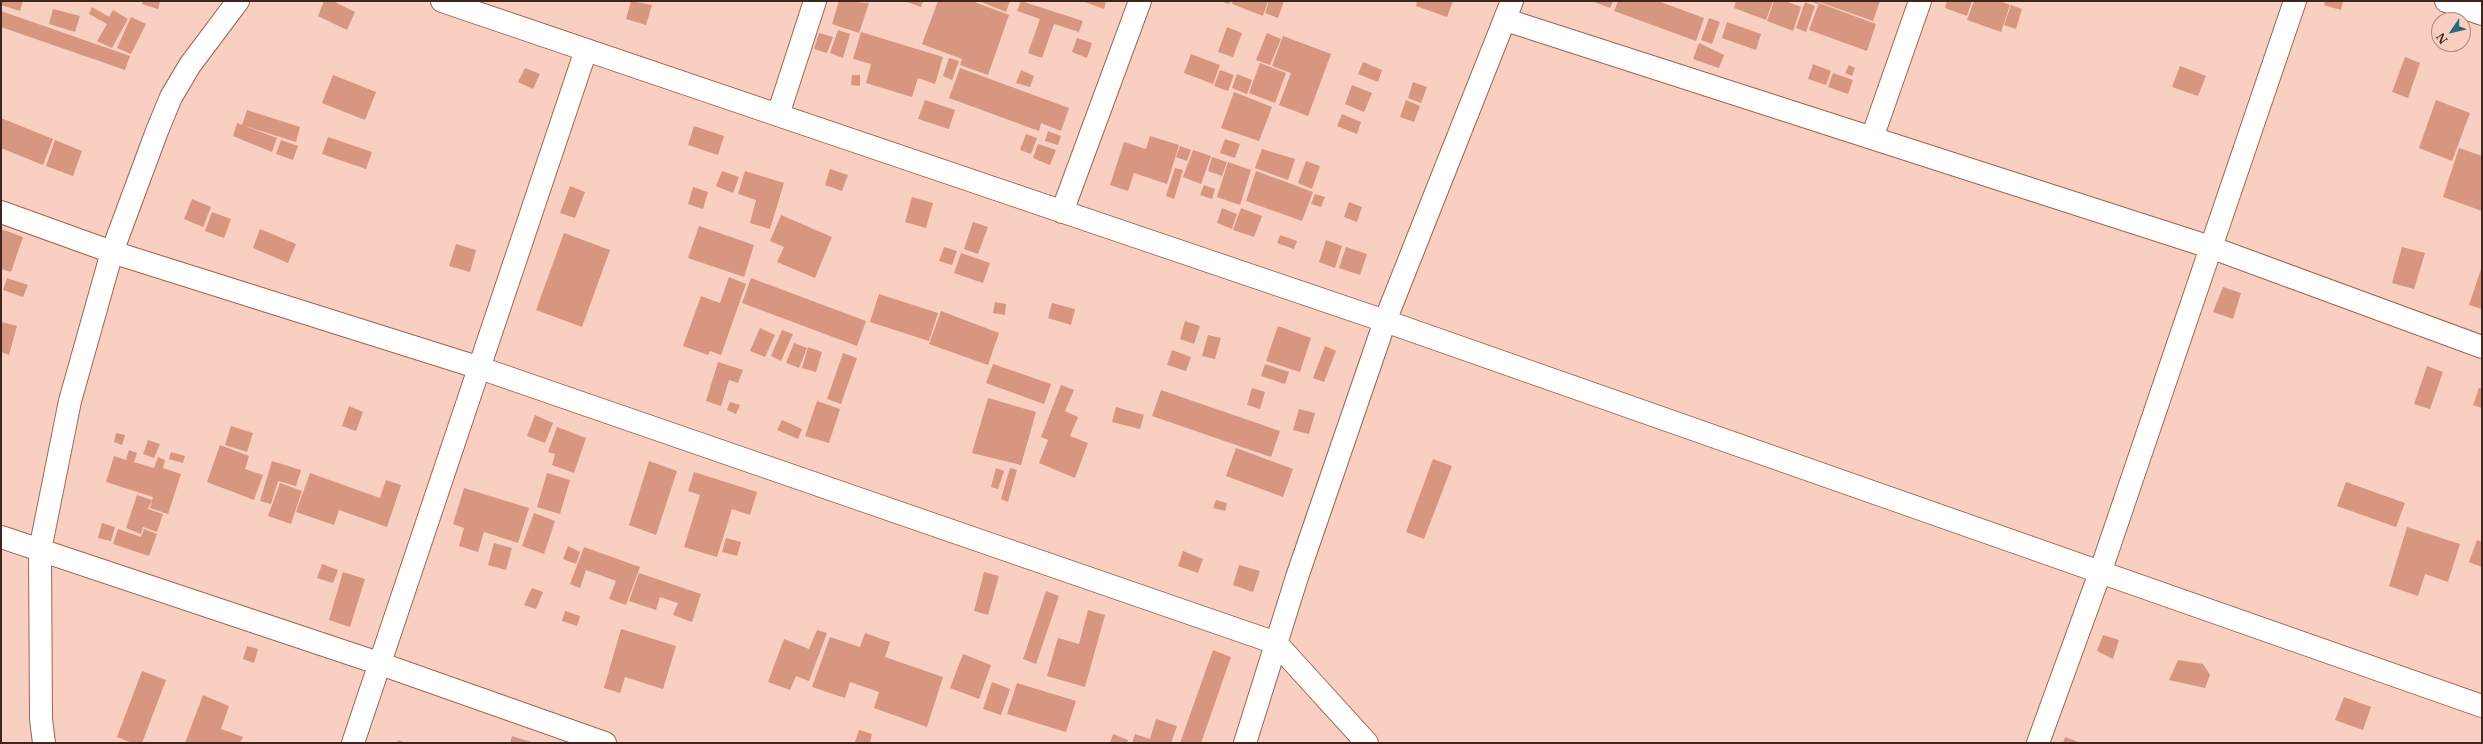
<!DOCTYPE html>
<style>
body{margin:0}
#map{position:relative;width:2483px;height:744px;overflow:hidden;background:#f9cfc1;font-family:"Libre Baskerville",serif}
canvas{display:block}
.frame{position:absolute;inset:0;border:2px solid #3f251c;pointer-events:none}
.north{position:absolute;left:2431px;top:12px;width:40px;height:40px;box-sizing:border-box;background:#f9cfc1;border:1px solid #af8b7f;border-radius:50%;rotate:235deg;font-size:11px;font-weight:700;line-height:16px;text-align:center;color:#3f251c}
.north::after{content:'';display:block;margin:auto;width:14px;height:18px;background:#276a7c;clip-path:polygon(50% 0,100% 100%,50% 72%,0 100%)}
</style>
<div id="map">
<canvas width="2483" height="744"></canvas>
<div class="frame"></div>
<div class="north">N</div>
</div>
<script>
const ctx = document.querySelector('canvas').getContext('2d');
ctx.lineJoin = 'round';
function fill(path, color) { ctx.fillStyle = color; ctx.fill(path, 'evenodd'); }
const poly = rows => new Path2D(rows.map(r => 'M' + r).join(''));
function strokePath(path, color, width, dash) { ctx.strokeStyle = color; ctx.lineWidth = width; ctx.lineCap = dash ? 'butt' : 'round'; ctx.setLineDash(dash || []); ctx.stroke(path); }
const building = poly([
 [1,1,23,1,20,11,1,5],
 [143,1,160,1,158,9,142,4],
 [324,1,333,1,355,12,347,30,318,16],
 [631,1,652,5,646,25,626,19],
 [839,1,869,3,859,33,832,24],
 [904,1,923,1,921,7],
 [938,1,972,1,1009,15,988,75,960,65,962,59,922,44],
 [979,1,1010,1,1006,12],
 [1021,1,1083,21,1079,32,1054,24,1042,58,1028,53,1040,19,1017,11],
 [1082,1,1106,1,1104,9],
 [1221,1,1230,1,1229,4],
 [1233,1,1268,1,1263,16,1232,4],
 [1269,1,1284,1,1278,18,1265,13],
 [1417,1,1453,1,1447,17,1416,6],
 [1592,1,1613,1,1610,8],
 [1618,1,1658,1,1704,18,1696,41,1614,11],
 [1736,1,1773,1,1766,20,1734,8],
 [1774,1,1785,1,1801,7,1793,31,1767,21],
 [1809,1,1880,1,1873,21,1819,2,1818,4],
 [1947,1,1972,1,1967,16,1945,8],
 [1974,1,2000,1,2010,5,2001,32,1967,20],
 [2325,1,2343,1,2341,10,2324,5],
 [1805,2,1815,6,1806,32,1796,28],
 [1819,3,1876,24,1867,51,1809,30],
 [2011,5,2022,9,2016,29,2004,25],
 [92,7,109,17,113,10,128,19,112,48,97,41,107,24,89,14],
 [53,9,80,16,75,32,49,24],
 [1,11,130,56,125,70,1,27],
 [131,17,146,24,131,54,117,48],
 [1709,18,1720,22,1712,44,1701,40],
 [1727,22,1761,34,1756,50,1722,38],
 [1227,27,1242,33,1233,57,1218,52],
 [838,30,850,34,843,58,830,53],
 [861,32,943,57,935,84,918,78,912,97,866,83,871,64,853,59],
 [819,33,833,37,827,53,814,49],
 [1267,33,1281,39,1270,65,1256,60],
 [1283,36,1331,54,1308,116,1279,105,1291,73,1272,66],
 [1077,38,1092,43,1087,58,1072,52],
 [1699,43,1724,55,1719,68,1693,59],
 [1191,54,1220,65,1213,84,1184,73],
 [2405,57,2420,63,2408,98,2392,92],
 [949,58,959,61,952,80,943,76],
 [1363,62,1382,70,1378,82,1358,74],
 [1260,63,1286,73,1275,103,1249,93],
 [1813,64,1831,71,1826,85,1808,79],
 [1849,65,1855,68,1852,76,1845,73],
 [2180,66,2206,76,2198,96,2172,87],
 [525,68,540,74,533,89,518,82],
 [960,68,1069,108,1061,131,1041,123,1039,131,949,98],
 [1021,70,1034,76,1030,87,1016,83],
 [1220,70,1234,75,1228,91,1214,86],
 [1833,73,1853,80,1848,94,1828,87],
 [1237,74,1252,80,1247,94,1232,88],
 [333,75,376,92,365,120,322,103],
 [852,75,860,75,860,86,851,85],
 [1413,82,1427,87,1421,103,1408,98],
 [1352,85,1372,93,1364,112,1345,104],
 [1234,92,1272,107,1259,141,1221,128],
 [925,100,955,110,949,129,918,119],
 [1406,100,1420,106,1414,122,1400,117],
 [2436,100,2470,113,2452,161,2419,148],
 [247,110,300,127,296,142,242,125],
 [1342,114,1361,122,1357,134,1337,126],
 [1,118,53,139,43,165,1,148],
 [237,123,277,138,272,152,233,136],
 [694,126,724,136,718,155,688,145],
 [1048,131,1061,136,1058,145,1045,141],
 [1026,134,1037,138,1031,154,1020,150],
 [1150,136,1179,145,1167,184,1134,173,1128,191,1110,185,1124,142,1146,149],
 [328,137,372,152,366,169,322,154],
 [1225,139,1240,144,1235,158,1220,153],
 [55,140,82,151,73,176,46,166],
 [281,140,298,146,293,160,276,154],
 [1038,144,1056,150,1050,165,1033,158],
 [1180,146,1191,150,1187,161,1176,157],
 [2459,148,2482,156,2482,211,2443,197],
 [1262,149,1295,159,1288,180,1255,168],
 [1193,150,1211,156,1201,184,1183,177],
 [1212,157,1227,162,1222,176,1208,171],
 [1306,161,1320,166,1312,189,1298,183],
 [1228,162,1251,170,1240,205,1217,197],
 [1175,168,1183,170,1174,199,1166,196],
 [830,169,848,175,842,191,825,185],
 [722,171,739,177,733,193,716,186],
 [745,171,784,183,770,229,750,223,756,200,738,194],
 [1256,171,1313,192,1302,221,1246,201],
 [1204,185,1215,189,1212,199,1200,195],
 [570,186,585,192,575,218,560,213],
 [693,187,708,192,703,209,688,204],
 [1315,194,1325,197,1321,207,1311,204],
 [912,197,933,203,926,228,905,222],
 [192,199,211,207,203,227,184,219],
 [1349,202,1362,207,1357,222,1344,217],
 [1222,208,1237,214,1232,229,1217,223],
 [1241,208,1262,216,1254,237,1233,230],
 [212,212,231,219,224,238,205,231],
 [781,215,832,237,815,278,777,262,784,247,770,241],
 [973,222,988,227,978,254,964,249],
 [699,226,754,245,744,277,688,258],
 [1,229,23,237,11,272,1,269],
 [260,229,296,244,288,263,253,248],
 [564,233,610,250,582,327,536,310],
 [1280,235,1297,241,1294,249,1277,243],
 [1326,240,1342,246,1335,268,1319,262],
 [456,244,476,250,470,272,449,266],
 [944,247,957,251,952,265,939,261],
 [1346,247,1367,254,1360,275,1339,268],
 [2402,247,2425,253,2414,289,2392,283],
 [961,253,990,263,983,283,954,273],
 [2482,266,2482,309,2469,305],
 [729,277,746,284,721,355,710,351,708,355,683,346,701,296,720,303],
 [7,278,28,285,23,297,3,290],
 [751,278,866,321,857,346,742,303],
 [2223,287,2241,293,2233,319,2213,312],
 [879,294,938,313,929,341,870,322],
 [995,302,1006,304,1005,315,993,313],
 [1052,303,1075,309,1071,325,1048,318],
 [941,311,999,333,988,365,929,344],
 [1185,321,1200,326,1194,344,1180,339],
 [1,322,17,326,9,355,1,352],
 [1278,326,1311,338,1300,372,1266,361],
 [760,328,775,335,765,357,750,351],
 [782,330,793,334,781,361,771,356],
 [1208,335,1221,338,1215,359,1202,356],
 [794,343,807,348,799,368,786,363],
 [1325,346,1336,351,1324,382,1313,378],
 [808,347,822,352,816,372,802,368],
 [1172,350,1191,357,1186,371,1167,365],
 [843,353,857,358,841,404,827,399],
 [718,362,743,370,738,383,729,380,721,406,706,401],
 [993,364,1051,384,1044,404,986,383],
 [1265,364,1289,372,1285,384,1261,376],
 [2427,366,2443,372,2430,409,2414,404],
 [1061,385,1074,390,1065,411,1078,417,1070,436,1088,443,1075,478,1039,463,1048,440,1041,437],
 [1252,388,1265,392,1260,409,1247,405],
 [2479,388,2482,389,2482,408,2473,405],
 [1161,390,1280,431,1271,457,1152,416],
 [988,398,1036,412,1021,465,972,453],
 [817,401,840,409,829,443,805,436],
 [730,402,740,405,736,414,727,410],
 [349,406,363,412,356,431,342,426],
 [1116,407,1144,415,1140,429,1112,422],
 [1299,409,1315,413,1309,434,1293,430],
 [535,415,553,423,545,443,527,436],
 [782,420,802,429,798,439,777,430],
 [231,426,253,433,247,452,225,445],
 [557,427,586,438,574,473,552,465,555,454,548,452],
 [116,433,125,435,122,445,114,442],
 [148,440,160,444,154,458,143,454],
 [220,445,249,456,245,469,263,475,254,500,207,482],
 [1236,448,1293,469,1283,497,1226,476],
 [129,450,137,453,134,462,154,468,158,457,165,460,163,468,181,474,168,514,150,508,153,497,106,482,114,456,126,460],
 [171,452,185,456,183,463,169,459],
 [1433,459,1452,466,1424,539,1406,532],
 [272,461,301,470,296,486,278,481,271,504,260,501],
 [649,461,677,471,656,535,629,525],
 [996,468,1004,471,998,489,991,487],
 [1010,468,1017,470,1008,502,1001,499],
 [694,472,757,492,750,515,732,509,717,557,684,547,700,495,688,491],
 [310,473,380,498,386,480,401,485,387,527,339,510,334,525,296,512],
 [547,473,570,480,560,514,537,507],
 [2346,482,2405,503,2396,527,2337,506],
 [280,483,302,491,291,524,268,516],
 [464,488,529,508,518,543,484,532,478,552,459,546,464,528,453,524],
 [137,495,152,500,148,509,163,514,157,532,143,527,141,534,126,528],
 [1216,500,1227,503,1225,511,1213,508],
 [534,513,555,521,544,554,522,546],
 [102,523,115,527,111,541,98,538],
 [2407,527,2460,544,2448,582,2425,574,2418,596,2389,586],
 [118,529,141,537,144,529,157,534,149,556,113,544],
 [726,538,741,542,737,556,722,552],
 [2477,540,2482,542,2482,567,2469,562],
 [494,543,512,548,506,570,488,565],
 [568,546,580,552,576,564,563,559],
 [584,547,640,567,626,605,609,599,616,581,586,570,580,588,570,584],
 [1183,551,1203,559,1198,573,1178,566],
 [322,564,338,570,333,583,317,578],
 [1239,565,1260,571,1253,592,1233,585],
 [343,572,365,579,350,627,329,620],
 [984,572,999,576,988,615,974,611],
 [639,573,701,594,692,622,673,615,678,603,660,597,656,610,629,601],
 [532,588,543,592,536,609,524,605],
 [1046,591,1059,596,1036,664,1023,659],
 [1088,610,1105,615,1085,687,1047,676,1058,638,1079,644],
 [565,611,580,616,577,626,562,621],
 [621,629,676,646,663,689,625,677,620,693,604,688],
 [817,630,827,633,809,681,796,676,790,690,768,682,784,639,809,649],
 [865,633,890,642,885,657,943,677,927,727,874,708,879,692,850,682,845,698,812,687,830,637,860,647],
 [2103,635,2119,640,2113,659,2097,651],
 [247,646,258,649,254,663,243,659],
 [1213,650,1231,657,1201,743,1180,743],
 [963,654,991,665,979,699,950,688],
 [2178,660,2203,664,2210,675,2205,688,2169,680],
 [142,671,166,680,142,743,132,743,117,737],
 [992,682,1010,689,1001,715,983,709],
 [1017,683,1076,701,1066,732,1007,714],
 [203,695,229,706,221,729,243,737,240,743,185,743],
 [2344,697,2371,707,2363,730,2335,720],
 [1156,719,1177,726,1171,743,1132,743,1135,734,1150,739],
 [859,730,872,734,870,743,855,742],
 [1113,734,1128,740,1127,743,1110,743],
 [512,736,531,742,531,743,510,743],
 [2065,737,2081,743,2063,743],
 [398,740,406,743,397,743]
]);
const minor = poly([
 [442,1,1385,321,2482,706],
 [2446,1,2482,14],
 [1506,20,2210,247,2482,347],
 [778,115,815,1],
 [1872,138,1920,1],
 [1,212,112,252,480,368,1276,643,1367,743],
 [1062,212,1140,1],
 [1,537,381,664,605,743],
 [44,743,41,719,40,550,70,401,112,252,157,131,171,97,190,65,238,1],
 [353,743,586,50],
 [1245,743,1297,577,1385,321,1512,1],
 [2038,743,2101,570,2295,1]
]);
fill(building, '#d79680');
strokePath(minor, '#a1644f', 24);
strokePath(minor, '#fff', 22);
</script>
